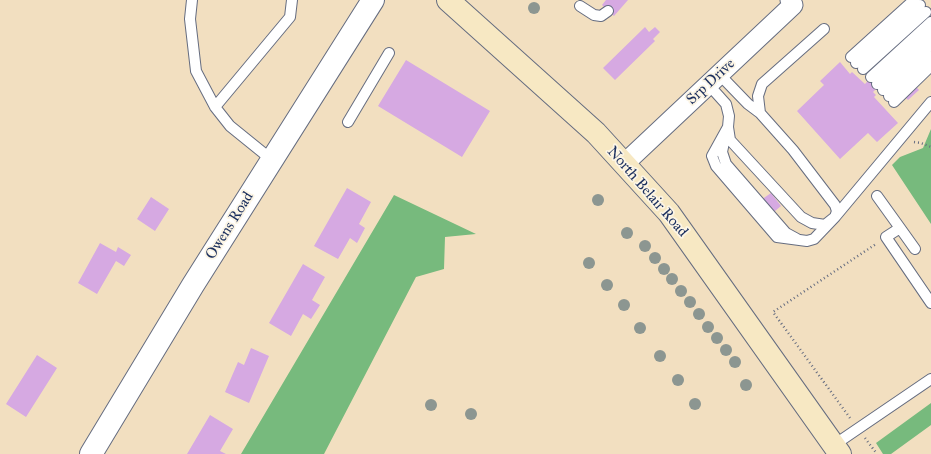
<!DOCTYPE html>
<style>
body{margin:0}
canvas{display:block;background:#f2dfc0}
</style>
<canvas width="931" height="454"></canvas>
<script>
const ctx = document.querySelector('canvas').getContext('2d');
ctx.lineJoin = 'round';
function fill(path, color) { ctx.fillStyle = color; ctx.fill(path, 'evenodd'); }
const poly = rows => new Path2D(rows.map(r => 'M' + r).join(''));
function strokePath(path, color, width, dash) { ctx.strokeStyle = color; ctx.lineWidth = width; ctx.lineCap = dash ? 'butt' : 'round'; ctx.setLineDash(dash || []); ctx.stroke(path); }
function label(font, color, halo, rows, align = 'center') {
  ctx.font = font + ' "IM FELL Great Primer",serif'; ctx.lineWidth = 3.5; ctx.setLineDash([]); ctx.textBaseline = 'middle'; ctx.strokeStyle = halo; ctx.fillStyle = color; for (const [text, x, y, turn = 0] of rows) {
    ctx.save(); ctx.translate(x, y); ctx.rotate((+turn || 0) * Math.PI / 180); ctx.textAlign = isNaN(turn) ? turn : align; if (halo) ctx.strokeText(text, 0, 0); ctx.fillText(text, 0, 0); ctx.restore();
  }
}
const forest = poly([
 [931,129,931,224,892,165,900,157,923,148],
 [394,195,476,234,445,237,444,269,416,277,324,454,241,454],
 [931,403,931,425,891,454,883,454,876,443]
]);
const building = poly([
 [606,0,628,0,614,16,602,5],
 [645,27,649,32,655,27,660,32,653,39,655,41,615,80,603,68],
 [868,34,919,90,908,100,887,78,873,92,876,95,874,97,898,123,877,142,868,133,840,159,797,111,824,85,820,81,840,62,850,74,852,72,865,84,879,69,858,44],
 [406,60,490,111,462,157,378,106],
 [347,188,371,202,359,224,365,228,357,243,350,238,338,259,314,246],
 [771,193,781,206,769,216,758,202],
 [151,197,169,209,155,231,137,219],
 [100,243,116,252,118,247,131,255,124,266,116,261,97,294,78,283],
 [303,264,325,277,312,300,320,305,311,319,303,314,291,336,269,323],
 [251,348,269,356,249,403,225,392,238,362,244,365],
 [37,355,57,368,26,417,6,404],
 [210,415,233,429,220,451,226,454,187,454]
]);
const path = poly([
 [914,142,921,143,931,147],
 [850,418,773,312,876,244],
 [865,438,877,454]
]);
const service = poly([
 [192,0,190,19,196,71,215,107,230,126,272,160],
 [580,6,594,15,601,16,608,11],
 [851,57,914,0],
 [856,63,920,5],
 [863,69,926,12],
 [719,74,748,104,760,113,793,150,835,205,837,211,835,217,814,239,807,241,777,237,716,166,712,156,728,127],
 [871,77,931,22],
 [708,84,726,104,729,116,728,127,730,140,801,217,812,223,825,225,835,217,931,102],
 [877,84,931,33],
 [883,90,931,45],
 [889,96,931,57],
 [894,102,931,66],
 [215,107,290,17,292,0],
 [760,113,758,96,762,84,824,29],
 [348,122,389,53],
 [725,137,722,152,726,164,786,233,797,239],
 [877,196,900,228,886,237,931,303],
 [900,228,915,249],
 [834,445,931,379]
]);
const minor = poly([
 [624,164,793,5,790,0]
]);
const tertiary = poly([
 [91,454,193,285,373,0]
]);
const secondary = poly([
 [448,0,596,133,669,213,840,454]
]);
const trees = [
 [534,8],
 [598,200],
 [627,233],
 [645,246],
 [655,258],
 [589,263],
 [664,269],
 [672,279],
 [607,285],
 [681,291],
 [690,302],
 [624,305],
 [699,314],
 [708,327],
 [640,328],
 [717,338],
 [726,350],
 [660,356],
 [735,362],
 [678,380],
 [746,385],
 [695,404],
 [431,405],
 [471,414]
];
const streetNames = [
 ["Srp Drive",711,82,-43],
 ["North Belair Road",647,192,49],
 ["Owens Road",230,226,-58]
];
fill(forest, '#77ba7d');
fill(building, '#d6a9e2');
strokePath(service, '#666d80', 12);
strokePath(minor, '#666d80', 21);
strokePath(tertiary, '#666d80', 24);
strokePath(secondary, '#666d80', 24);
strokePath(path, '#666d80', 2.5, [1, 3]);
strokePath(service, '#fff', 10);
strokePath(minor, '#fff', 19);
strokePath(tertiary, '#fff', 22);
strokePath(secondary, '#f7e8c3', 22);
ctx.fillStyle = '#8c9691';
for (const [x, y] of trees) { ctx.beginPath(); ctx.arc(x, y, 6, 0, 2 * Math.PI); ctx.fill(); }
label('15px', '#1b2f5e', '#fcf5e5', streetNames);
</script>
